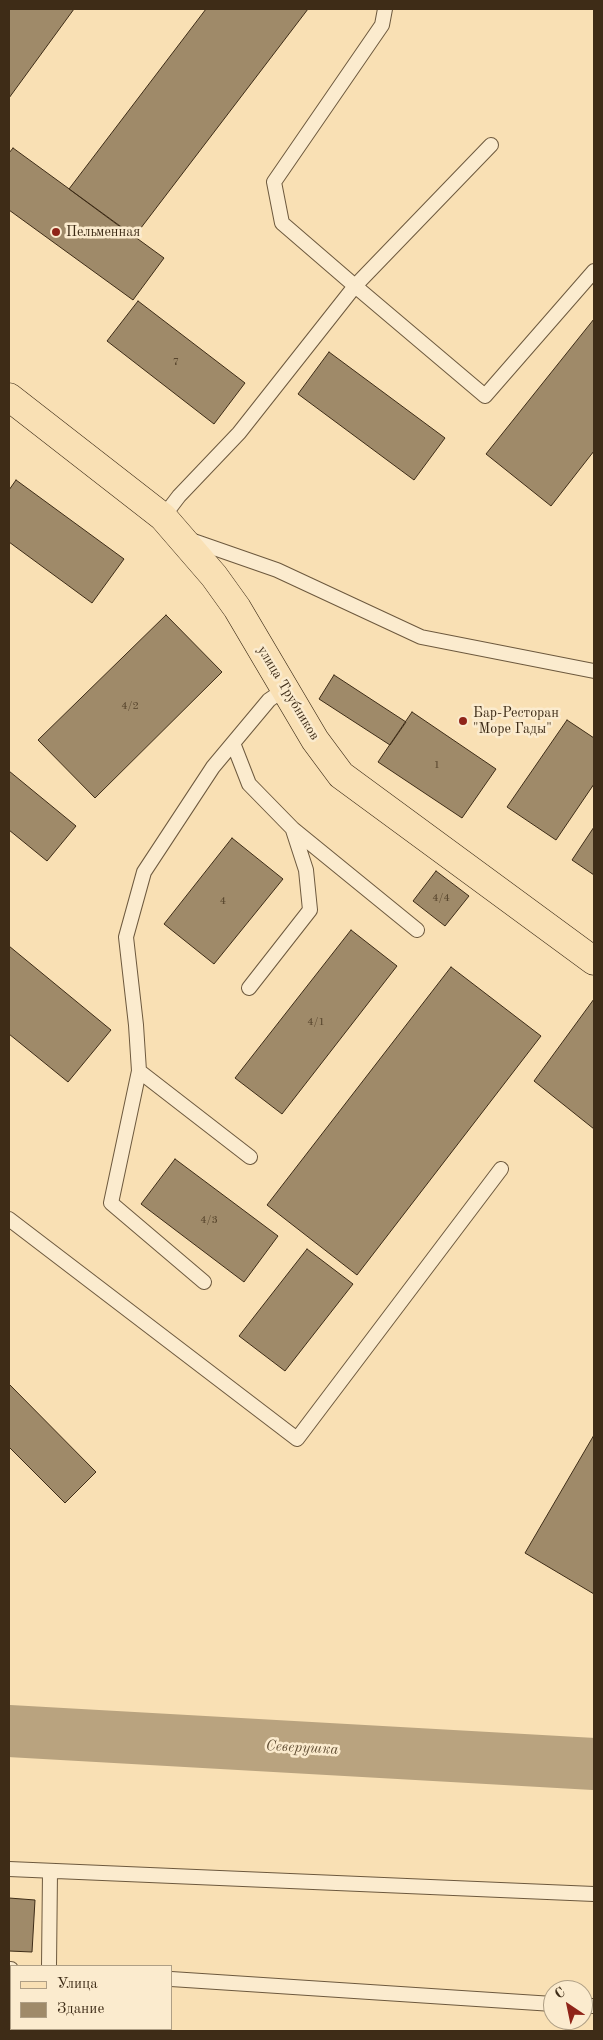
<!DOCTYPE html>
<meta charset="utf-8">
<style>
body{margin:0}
#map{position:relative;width:603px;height:2040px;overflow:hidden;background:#f9e0b4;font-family:"Old Standard TT",serif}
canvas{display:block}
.frame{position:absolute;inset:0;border:10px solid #3e2c17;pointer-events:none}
.legend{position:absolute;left:10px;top:1965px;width:162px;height:65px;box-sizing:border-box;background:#fbebce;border:1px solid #af9f85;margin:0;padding:6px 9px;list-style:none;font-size:15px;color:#3e2c17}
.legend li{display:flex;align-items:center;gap:10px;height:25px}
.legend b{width:25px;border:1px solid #af9f85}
.north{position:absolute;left:543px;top:1980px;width:50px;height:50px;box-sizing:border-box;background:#fbebce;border:1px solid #af9f85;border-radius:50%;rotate:326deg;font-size:14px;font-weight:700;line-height:20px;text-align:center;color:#3e2c17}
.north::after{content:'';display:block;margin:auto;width:18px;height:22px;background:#8f2418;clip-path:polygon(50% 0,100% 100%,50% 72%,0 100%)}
</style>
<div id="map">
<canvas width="603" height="2040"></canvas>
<div class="frame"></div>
<ul class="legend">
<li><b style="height:6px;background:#f9e0b4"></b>Улица</li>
<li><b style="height:14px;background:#9f8a69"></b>Здание</li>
</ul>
<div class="north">С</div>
</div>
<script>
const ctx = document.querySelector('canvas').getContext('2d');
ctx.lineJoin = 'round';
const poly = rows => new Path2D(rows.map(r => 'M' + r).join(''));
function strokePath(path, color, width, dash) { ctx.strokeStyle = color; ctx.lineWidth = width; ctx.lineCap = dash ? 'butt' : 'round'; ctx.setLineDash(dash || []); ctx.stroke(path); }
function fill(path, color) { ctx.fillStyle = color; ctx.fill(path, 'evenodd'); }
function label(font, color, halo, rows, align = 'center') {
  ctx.font = font + ' "Old Standard TT",serif'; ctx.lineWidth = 5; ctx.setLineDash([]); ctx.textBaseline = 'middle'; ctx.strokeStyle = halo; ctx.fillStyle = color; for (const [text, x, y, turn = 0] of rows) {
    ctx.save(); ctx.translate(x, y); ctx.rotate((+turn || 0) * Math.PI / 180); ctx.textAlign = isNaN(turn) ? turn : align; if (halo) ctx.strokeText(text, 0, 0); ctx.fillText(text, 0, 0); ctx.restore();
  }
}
const river = poly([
 [9,1731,594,1764]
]);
const building = poly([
 [9,9,74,9,9,98,9,9],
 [206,9,308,9,134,237,69,189,206,9],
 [13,148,164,258,133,300,9,210,9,153,13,148],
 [138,301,245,383,214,424,107,341,138,301],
 [594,319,594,451,551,506,486,454,594,319],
 [329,352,445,438,414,480,298,394,329,352],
 [16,480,124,559,92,603,9,542,9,490,16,480],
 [166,615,222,672,95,798,38,740,166,615],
 [334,675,406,722,390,745,319,699,334,675],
 [412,712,496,769,462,818,378,762,412,712],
 [567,720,594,738,594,784,556,840,507,807,567,720],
 [9,771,76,826,47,861,9,830,9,771],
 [594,827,594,875,572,860,594,827],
 [232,838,283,879,214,964,164,924,232,838],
 [436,871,469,896,445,926,413,901,436,871],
 [351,930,397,966,282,1114,235,1078,351,930],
 [9,946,111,1030,68,1082,9,1034,9,946],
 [451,967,541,1036,357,1275,267,1205,451,967],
 [594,999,594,1129,534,1081,594,999],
 [175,1159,278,1236,244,1282,141,1204,175,1159],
 [307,1249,353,1284,285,1371,239,1336,307,1249],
 [9,1384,96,1472,65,1503,9,1447,9,1384],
 [594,1435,594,1594,525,1553,594,1435],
 [9,1898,35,1900,32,1952,9,1951,9,1898]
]);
const lane = poly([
 [491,145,355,286,485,396,594,271],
 [163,517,179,496,239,433,355,286,282,223,274,182,382,25,385,9],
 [188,539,277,570,421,637,594,671],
 [233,743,249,784,293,829,417,930],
 [249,988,310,910,306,870,293,830],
 [139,1071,250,1157],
 [9,1219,297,1439,501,1169],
 [204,1282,111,1203,139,1071,136,1025,126,937,144,872,213,767,269,700,285,689],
 [9,1869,594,1894],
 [49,1966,50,1872],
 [9,1969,11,1969],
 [171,1979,553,2004],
 [583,2006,594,2006],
 [47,2031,47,2029]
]);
const primary = poly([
 [9,397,163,517,214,576,237,608,315,740,341,775,594,961]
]);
const markers = [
 [56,232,5,"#8f2418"],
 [463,721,5,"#8f2418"]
];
const numberNames = [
 ["7",176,362],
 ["4/2",130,706],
 ["1",437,765],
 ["4/4",441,898],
 ["4",223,901],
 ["4/1",316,1022],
 ["4/3",209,1220]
];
const poiNames = [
 ["Пельменная",66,232],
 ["Бар-Ресторан",473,713],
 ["\"Море Гады\"",473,729]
];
const streetNames = [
 ["улица Трубников",288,693,59]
];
const waterNames = [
 ["Северушка",302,1748,3]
];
strokePath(river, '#b9a37f', 52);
fill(building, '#9f8a69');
strokePath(building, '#3e2c17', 1);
strokePath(lane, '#6d593e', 16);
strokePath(primary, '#3e2c17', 29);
strokePath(lane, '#fbebce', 14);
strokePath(primary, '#f9e0b4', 28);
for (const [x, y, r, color] of markers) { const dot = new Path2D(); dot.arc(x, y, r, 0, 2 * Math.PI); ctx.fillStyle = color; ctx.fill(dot); strokePath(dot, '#fbebce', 2); }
label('11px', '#56442c', null, numberNames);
label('14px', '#3e2c17', '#fbebce', poiNames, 'left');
label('14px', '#3e2c17', '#fbebce', streetNames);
label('italic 15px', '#635036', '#fbebce', waterNames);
</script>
